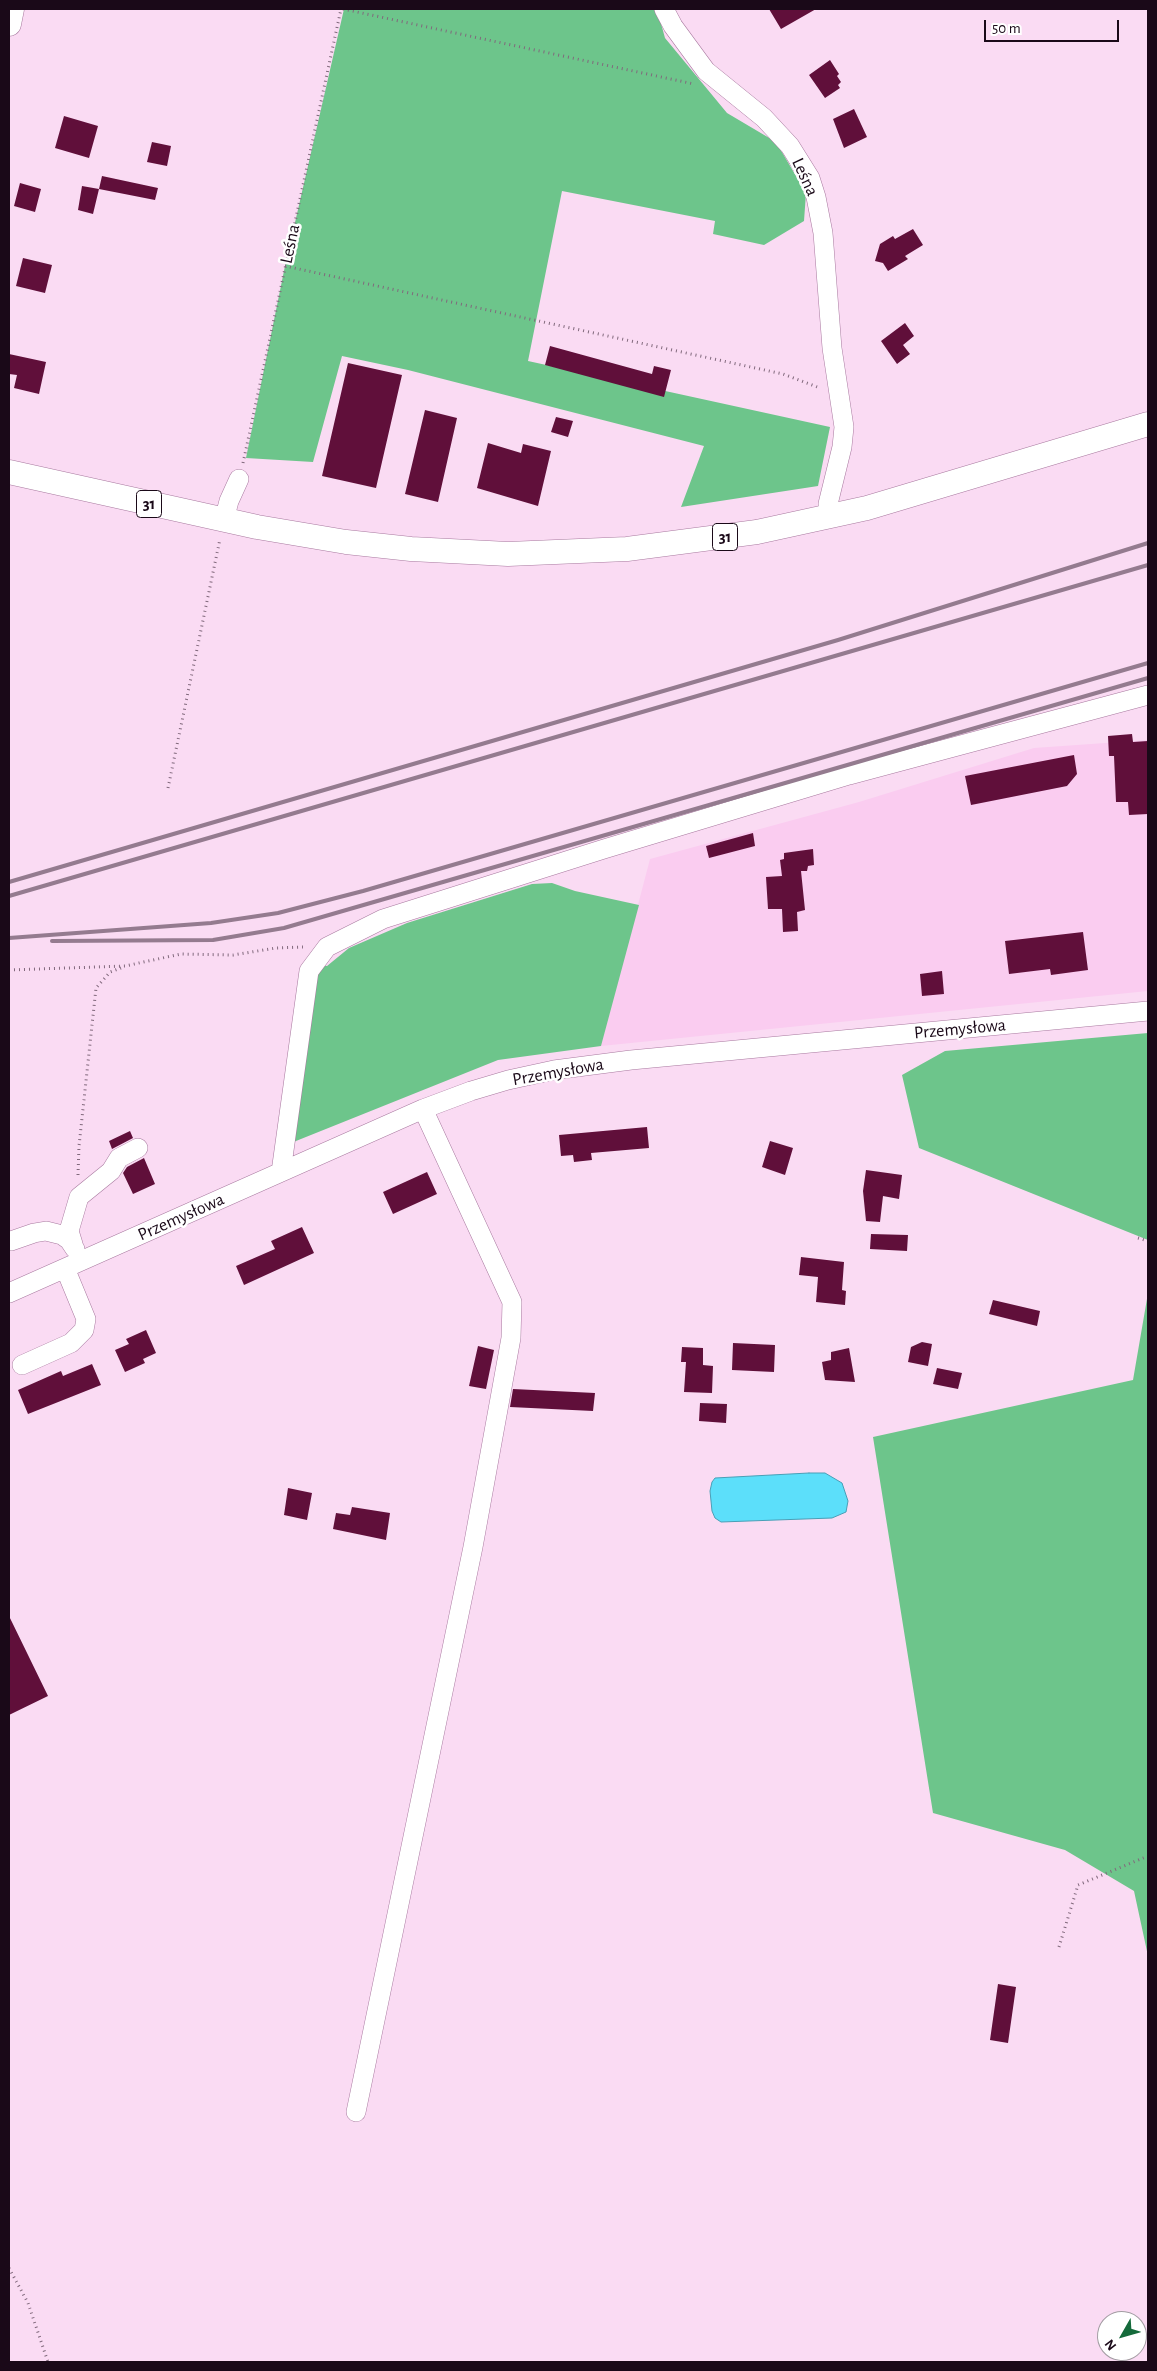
<!DOCTYPE html>
<meta charset="utf-8">
<style>
body{margin:0}
#map{position:relative;width:1157px;height:2371px;overflow:hidden;background:#fadbf3;font-family:"Alegreya Sans",sans-serif}
canvas{display:block}
.frame{position:absolute;inset:0;border:10px solid #1a0918;pointer-events:none}
.north{position:absolute;left:1097px;top:2311px;width:50px;height:50px;box-sizing:border-box;background:#fff;border:1px solid #a39da3;border-radius:50%;rotate:232deg;font-size:14px;font-weight:700;line-height:20px;text-align:center;color:#1a0918}
.north::after{content:'';display:block;margin:auto;width:18px;height:22px;background:#156a3b;clip-path:polygon(50% 0,100% 100%,50% 72%,0 100%)}
.scale{position:absolute;left:984px;top:20px;width:135px;height:22px;box-sizing:border-box;border:2px solid #1a0918;border-top:0;padding-left:6px;font-size:15px;line-height:18px;white-space:nowrap;color:#1a0918;-webkit-text-stroke:4px #fff;paint-order:stroke}
</style>
<div id="map">
<canvas width="1157" height="2371"></canvas>
<div class="frame"></div>
<div class="north">N</div>
<div class="scale">50 m</div>
</div>
<script>
const ctx = document.querySelector('canvas').getContext('2d');
ctx.lineJoin = 'round';
function fill(path, color) { ctx.fillStyle = color; ctx.fill(path, 'evenodd'); }
const poly = rows => new Path2D(rows.map(r => 'M' + r).join(''));
function strokePath(path, color, width, dash) { ctx.strokeStyle = color; ctx.lineWidth = width; ctx.lineCap = dash ? 'butt' : 'round'; ctx.setLineDash(dash || []); ctx.stroke(path); }
function label(font, color, halo, rows, align = 'center') {
  ctx.font = font + ' "Alegreya Sans",sans-serif'; ctx.lineWidth = 5; ctx.setLineDash([]); ctx.textBaseline = 'middle'; ctx.strokeStyle = halo; ctx.fillStyle = color; for (const [text, x, y, turn = 0] of rows) {
    ctx.save(); ctx.translate(x, y); ctx.rotate((+turn || 0) * Math.PI / 180); ctx.textAlign = isNaN(turn) ? turn : align; if (halo) ctx.strokeText(text, 0, 0); ctx.fillText(text, 0, 0); ctx.restore();
  }
}
const built = poly([
 [1148,740,1148,991,601,1046,650,859,859,802,1034,748]
]);
const forest = poly([
 [344,9,657,9,665,38,727,113,776,142,806,193,804,221,764,245,713,234,715,221,562,191,528,361,830,427,818,486,681,507,704,446,408,370,342,356,313,462,246,458,285,266],
 [552,883,575,891,639,905,601,1046,498,1060,276,1149,303,963,327,966,349,948,407,923,532,884],
 [1148,1033,1148,1240,919,1148,902,1075,945,1051],
 [1148,1293,1148,1956,1134,1891,1065,1850,933,1813,873,1437,1133,1380]
]);
const water = poly([
 [809,1473,825,1473,842,1483,848,1501,846,1512,832,1518,721,1522,715,1518,712,1511,710,1491,712,1482,715,1478,809,1473]
]);
const building = poly([
 [769,9,816,9,781,29],
 [830,60,839,74,837,76,841,82,838,85,840,88,825,98,809,75],
 [854,109,867,137,844,148,833,119],
 [64,116,98,126,89,158,55,148],
 [152,142,171,146,167,166,147,162],
 [102,176,158,188,155,200,99,189],
 [20,183,41,189,35,212,14,206],
 [82,186,99,189,93,214,78,210],
 [913,229,923,245,905,256,908,259,888,271,883,263,875,261,880,244,893,236,895,239],
 [23,258,52,265,45,293,16,286],
 [905,323,914,336,903,345,910,354,897,364,881,341],
 [550,346,652,374,654,366,671,370,664,397,545,365],
 [9,354,46,362,39,394,14,388,17,375,9,374],
 [348,363,402,375,376,488,322,476],
 [425,410,457,418,438,502,405,494],
 [556,417,573,421,568,437,551,432],
 [488,443,521,453,523,444,551,451,538,506,477,488],
 [1132,734,1133,742,1148,741,1148,814,1129,815,1128,802,1116,802,1114,756,1109,756,1108,736],
 [1074,755,1077,774,1067,786,971,805,965,776],
 [753,833,755,846,709,858,706,846],
 [813,849,814,865,808,866,807,871,801,871,805,910,797,912,798,931,783,932,782,909,768,909,766,877,782,876,780,860,784,859,784,853],
 [1083,932,1088,970,1051,975,1050,969,1009,974,1005,941],
 [942,971,944,994,922,996,920,974],
 [647,1127,649,1148,591,1153,592,1160,574,1162,573,1155,561,1156,559,1135],
 [130,1131,133,1138,112,1149,109,1141],
 [770,1141,793,1148,785,1175,762,1167],
 [144,1158,155,1184,133,1194,123,1173,127,1167],
 [866,1170,902,1175,899,1199,883,1196,880,1222,866,1221,863,1191],
 [427,1172,437,1194,393,1214,383,1192],
 [302,1227,314,1253,244,1285,236,1266,275,1249,271,1241],
 [871,1234,908,1235,907,1251,870,1249],
 [801,1257,844,1262,842,1290,846,1291,845,1305,816,1302,818,1277,799,1275],
 [993,1300,1040,1311,1037,1326,989,1314],
 [146,1330,156,1353,143,1359,145,1363,125,1372,115,1350,129,1344,126,1339],
 [922,1342,932,1344,928,1366,908,1362,911,1347],
 [733,1343,775,1345,774,1372,732,1370],
 [478,1346,494,1350,486,1389,469,1386],
 [682,1347,703,1348,703,1365,713,1366,712,1393,684,1392,686,1362,681,1362],
 [849,1348,855,1382,825,1380,822,1362,831,1360,831,1352],
 [92,1364,101,1385,28,1414,18,1390,61,1371,63,1376],
 [937,1368,962,1373,958,1389,933,1384],
 [513,1389,595,1393,593,1411,510,1407],
 [700,1403,727,1404,726,1423,699,1421],
 [288,1488,312,1493,307,1520,284,1515],
 [352,1507,390,1513,386,1540,333,1529,336,1513,350,1515],
 [9,1616,48,1696,9,1715],
 [998,1984,1016,1987,1008,2043,990,2040]
]);
const path = poly([
 [343,9,694,84],
 [285,266,783,374,820,388],
 [243,463,341,9],
 [168,788,220,539],
 [9,970,125,966,181,954,233,955,276,948,303,947],
 [78,1175,79,1146,96,988,110,972,121,968],
 [1138,1238,1148,1241],
 [1059,1947,1078,1885,1148,1856],
 [9,2268,28,2303,48,2362]
]);
const minor = poly([
 [664,9,673,26,706,71,764,118,790,146,810,178,816,197,823,233,832,348,844,427,842,447,828,504,829,517],
 [224,520,229,501,239,479],
 [281,1172,309,971,327,947,383,919,604,849,849,775,1148,695],
 [11,1241,34,1233,46,1231,62,1235,69,1240,75,1249],
 [73,1244,69,1231,79,1197,111,1171,119,1158,138,1148],
 [9,1293,423,1109,471,1091,508,1080,554,1070,631,1060,1148,1011],
 [22,1365,71,1343,84,1330,86,1319,65,1268],
 [356,2112,473,1547,511,1338,512,1302,423,1109]
]);
const major = poly([
 [9,24,12,9],
 [9,472,257,527,346,542,411,549,508,554,627,549,757,532,867,508,1148,424]
]);
const rail = poly([
 [9,882,838,640,1148,543],
 [9,896,1148,565],
 [9,938,211,923,278,913,363,891,1148,663],
 [52,941,213,940,284,928,1148,678]
]);
const shields = [
 [149,504,25],
 [725,537,25]
];
const shieldNames = [
 ["31",149,504],
 ["31",725,537]
];
const streetNames = [
 ["Leśna",805,177,65],
 ["Leśna",290,244,-78],
 ["Przemysłowa",960,1029,-5],
 ["Przemysłowa",558,1072,-10],
 ["Przemysłowa",181,1217,-24]
];
fill(built, '#faccf0');
fill(forest, '#6dc58b');
fill(water, '#5cdffa');
strokePath(water, '#489fb6', 1);
fill(building, '#600f3a');
strokePath(minor, '#a8799f', 20);
strokePath(major, '#a8799f', 25);
strokePath(path, '#81697c', 3, [1, 4]);
strokePath(minor, '#fff', 19);
strokePath(major, '#fff', 24);
strokePath(rail, '#947b8f', 4);
for (const [x, y, w] of shields) { const box = new Path2D(); box.roundRect(x - w / 2, y - 13.5, w, 27, 4); ctx.fillStyle = '#fff'; ctx.fill(box); strokePath(box, '#1a0918', 1); }
label('bold 16px', '#1a0918', null, shieldNames);
label('18px', '#1a0918', '#fff', streetNames);
</script>
